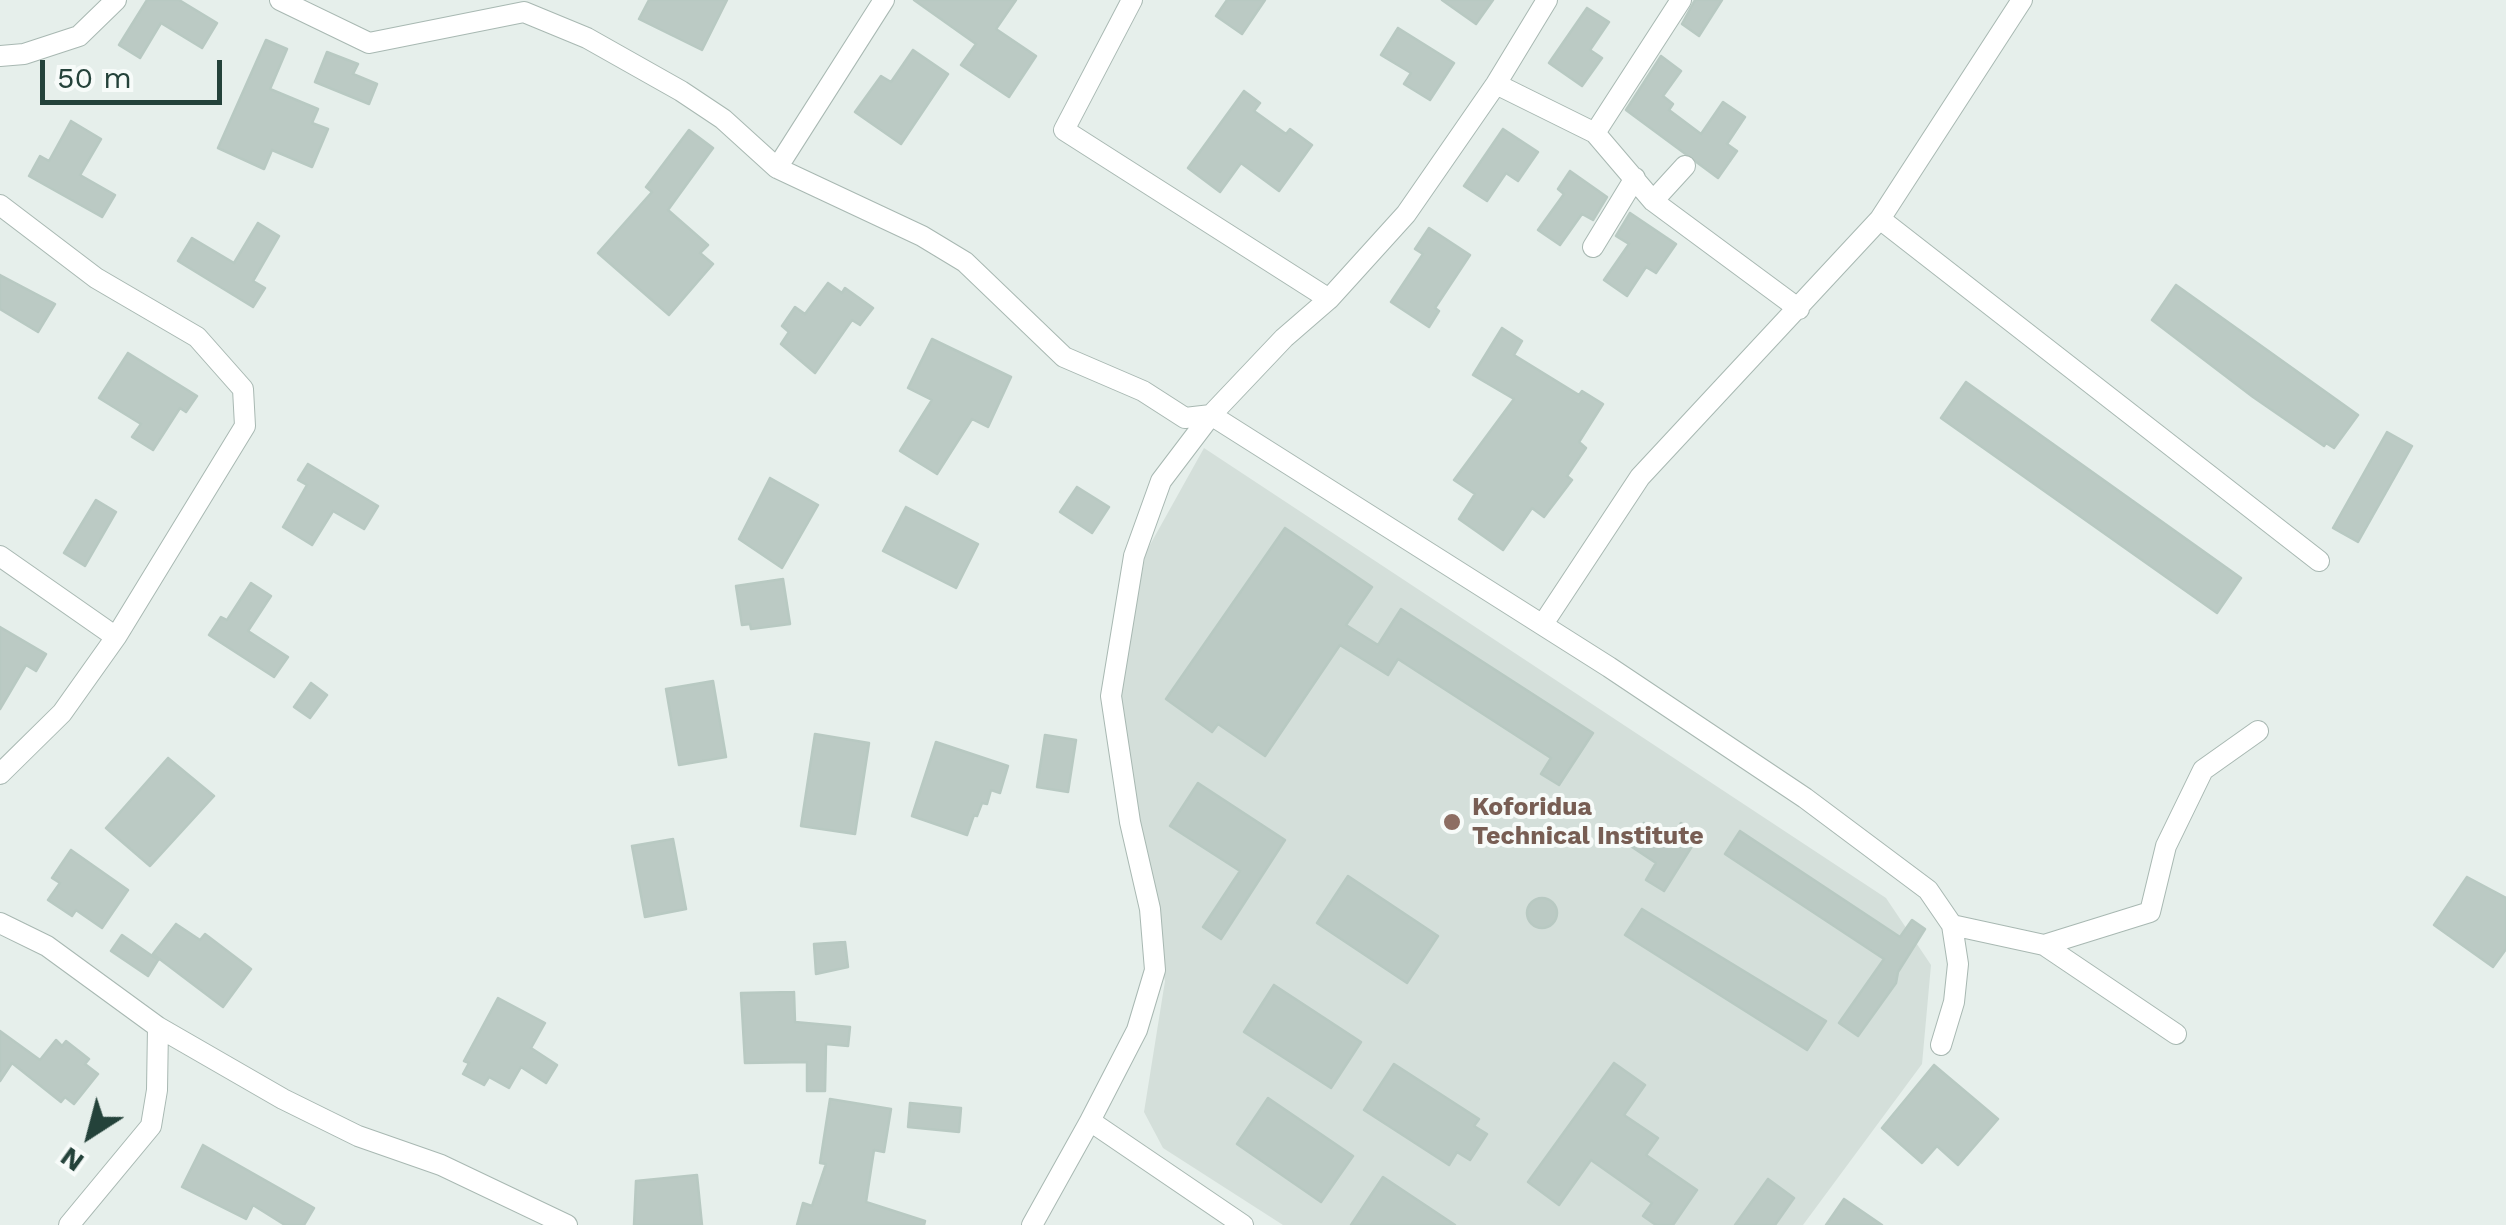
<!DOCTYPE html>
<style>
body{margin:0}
#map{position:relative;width:2506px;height:1225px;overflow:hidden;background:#e6efeb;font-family:"Work Sans",sans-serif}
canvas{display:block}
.north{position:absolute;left:40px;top:1085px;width:100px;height:100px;-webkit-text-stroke:8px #f7fbf9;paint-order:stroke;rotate:216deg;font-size:28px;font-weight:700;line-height:40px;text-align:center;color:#24423a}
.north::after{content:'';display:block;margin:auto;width:35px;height:45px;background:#24423a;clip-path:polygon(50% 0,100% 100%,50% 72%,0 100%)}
.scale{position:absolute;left:40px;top:60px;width:182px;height:45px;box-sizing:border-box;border:5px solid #24423a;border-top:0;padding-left:12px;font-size:30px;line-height:35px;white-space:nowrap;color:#24423a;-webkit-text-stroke:8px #f7fbf9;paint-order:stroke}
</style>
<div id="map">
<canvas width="2506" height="1225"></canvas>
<div class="north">N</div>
<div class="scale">50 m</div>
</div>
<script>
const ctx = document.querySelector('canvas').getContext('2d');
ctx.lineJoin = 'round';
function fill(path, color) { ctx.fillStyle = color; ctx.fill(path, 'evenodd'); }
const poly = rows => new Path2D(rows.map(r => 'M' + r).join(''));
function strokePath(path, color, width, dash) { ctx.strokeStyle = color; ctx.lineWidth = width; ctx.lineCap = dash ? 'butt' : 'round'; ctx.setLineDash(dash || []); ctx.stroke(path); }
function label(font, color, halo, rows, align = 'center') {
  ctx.font = font + ' "Work Sans",sans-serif'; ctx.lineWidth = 8; ctx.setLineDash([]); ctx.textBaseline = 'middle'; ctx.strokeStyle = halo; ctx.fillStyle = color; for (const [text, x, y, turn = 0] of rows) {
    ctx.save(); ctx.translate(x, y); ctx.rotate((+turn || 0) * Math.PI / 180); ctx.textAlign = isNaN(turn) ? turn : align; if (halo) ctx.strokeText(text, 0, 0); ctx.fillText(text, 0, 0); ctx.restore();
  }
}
const built = poly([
 [1204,448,1886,898,1931,965,1922,1064,1803,1225,1283,1225,1163,1148,1144,1112,1165,981,1119,746,1121,683,1146,552]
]);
const building = poly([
 [147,0,179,0,217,23,202,48,161,23,140,58,119,45,147,0],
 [649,0,727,0,702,50,639,19,649,0],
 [914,0,1016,0,996,29,1036,56,1009,97,961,65,976,44,914,0],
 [1227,0,1265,0,1242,34,1216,16,1227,0],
 [1442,0,1493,0,1476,24,1442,0],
 [1695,0,1722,0,1699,36,1682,24,1695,0],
 [1587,8,1609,22,1590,50,1602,58,1582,86,1549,63,1587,8],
 [1398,28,1454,63,1430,100,1404,84,1411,73,1381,55,1398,28],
 [266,40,287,49,270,89,318,109,312,123,328,129,312,167,272,150,264,169,218,148,266,40],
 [913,50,948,74,901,144,855,112,881,76,891,82,913,50],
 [327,52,358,64,353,74,377,84,369,104,315,82,327,52],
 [1661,56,1681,71,1663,96,1673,104,1669,110,1701,134,1723,102,1745,117,1727,144,1737,151,1718,178,1626,110,1661,56],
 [1244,91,1260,103,1254,111,1286,134,1290,129,1312,145,1279,191,1241,163,1220,192,1188,168,1244,91],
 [71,121,101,139,80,175,115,195,102,217,29,176,40,156,49,161,71,121],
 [1503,129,1538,152,1518,181,1506,173,1487,201,1464,186,1503,129],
 [689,130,713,148,668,210,708,245,700,253,713,264,669,315,598,253,652,192,646,187,689,130],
 [1570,171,1607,197,1593,220,1582,214,1560,245,1538,230,1564,194,1558,189,1570,171],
 [1630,213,1676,244,1656,273,1646,267,1627,296,1604,280,1629,244,1616,236,1630,213],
 [258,223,279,236,253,281,265,288,253,307,178,261,192,238,234,263,258,223],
 [1429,228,1470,255,1435,308,1439,311,1429,327,1391,302,1423,254,1415,249,1429,228],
 [0,275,55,304,38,332,0,309,0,275],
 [828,283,842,293,845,288,873,308,860,325,852,320,815,373,781,344,789,332,782,326,795,307,805,314,828,283],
 [2176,285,2358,415,2334,448,2326,443,2324,446,2253,397,2152,320,2176,285],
 [1502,328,1522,341,1514,355,1579,395,1582,391,1603,404,1579,442,1586,448,1567,476,1572,480,1544,517,1532,508,1503,550,1459,519,1475,494,1454,480,1514,399,1473,375,1502,328],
 [932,339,1011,377,988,427,972,419,937,474,900,451,932,400,908,388,932,339],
 [128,353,197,396,186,412,180,408,153,450,132,437,141,424,99,398,128,353],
 [1966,382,2241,578,2217,613,1941,418,1966,382],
 [2387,432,2412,446,2358,542,2333,528,2387,432],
 [308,464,378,506,364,529,333,511,312,545,283,527,307,485,298,480,308,464],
 [770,478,818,505,782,568,739,539,770,478],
 [1077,487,1109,507,1092,533,1060,512,1077,487],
 [96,500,116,512,85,566,64,553,96,500],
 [906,507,978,544,956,588,883,551,906,507],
 [1285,528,1372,587,1346,625,1378,645,1401,609,1593,733,1559,785,1541,774,1551,758,1398,659,1388,675,1340,645,1265,756,1218,724,1212,732,1166,699,1285,528],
 [783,579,790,624,751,629,750,624,742,625,736,586,783,579],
 [251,583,271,596,248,631,288,657,274,677,209,635,221,617,227,620,251,583],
 [0,627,46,654,36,671,26,665,0,709,0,627],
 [713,681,726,757,679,765,666,689,713,681],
 [311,683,327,695,310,718,294,707,311,683],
 [815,734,869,743,855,834,801,826,815,734],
 [1045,735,1076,740,1068,792,1037,787,1045,735],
 [936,742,1008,766,1000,793,991,790,987,804,982,803,977,816,974,815,967,835,912,816,936,742],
 [168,758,214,796,150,866,106,828,168,758],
 [1198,783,1285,840,1221,939,1203,927,1240,871,1170,826,1198,783],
 [1644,823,1671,839,1681,823,1699,835,1664,891,1646,880,1656,863,1629,845,1644,823],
 [1740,831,1900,937,1912,920,1925,929,1898,972,1896,983,1858,1036,1839,1023,1884,959,1725,854,1740,831],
 [673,839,686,909,645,917,632,846,673,839],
 [71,850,128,890,102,928,76,910,72,916,48,900,60,883,52,878,71,850],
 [1348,876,1438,936,1407,983,1317,923,1348,876],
 [2467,877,2506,898,2506,949,2493,967,2434,925,2467,877],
 '1527 913a15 15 0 1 1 30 0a15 15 0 1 1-30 0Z',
 [1642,909,1826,1021,1807,1050,1625,935,1642,909],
 [176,924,200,940,205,934,251,969,223,1007,153,954,176,924],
 [122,935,158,960,148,976,111,951,122,935],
 [845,942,848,967,816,974,814,944,845,942],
 [1274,985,1361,1042,1331,1088,1244,1032,1274,985],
 [794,992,795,1022,850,1027,848,1046,826,1044,825,1091,807,1091,807,1062,745,1063,741,993,794,992],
 [498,998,545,1023,531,1048,557,1065,546,1083,521,1067,509,1088,489,1077,484,1085,463,1074,469,1063,464,1061,498,998],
 [0,1031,40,1060,56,1040,62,1046,66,1041,89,1059,85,1064,98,1074,74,1104,65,1097,61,1102,12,1063,0,1081,0,1031],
 [1614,1063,1645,1085,1624,1115,1658,1138,1646,1155,1697,1190,1673,1225,1656,1225,1643,1216,1652,1203,1591,1160,1559,1205,1528,1182,1614,1063],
 [1394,1064,1479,1119,1474,1126,1487,1134,1470,1160,1457,1152,1449,1165,1364,1110,1394,1064],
 [1934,1065,1998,1119,1958,1165,1937,1146,1922,1163,1882,1128,1934,1065],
 [1268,1098,1353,1156,1321,1202,1237,1144,1268,1098],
 [830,1099,891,1109,884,1152,874,1150,866,1202,925,1221,924,1225,797,1225,803,1203,812,1206,826,1164,820,1163,830,1099],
 [910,1103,961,1108,959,1132,908,1127,910,1103],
 [203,1145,314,1208,304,1225,285,1225,253,1205,246,1219,182,1187,203,1145],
 [697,1175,702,1225,634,1225,636,1181,697,1175],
 [1383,1177,1455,1225,1351,1225,1383,1177],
 [1768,1179,1794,1198,1775,1225,1735,1225,1768,1179],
 [1844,1199,1882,1225,1826,1225,1844,1199]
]);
const minor = poly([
 [280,0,369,43,524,12,587,38,681,91,723,119,777,168,884,0],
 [1132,0,1064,130,1329,299],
 [0,56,24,54,79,36,116,0],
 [1496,84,1595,133,1653,201,1799,309],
 [1595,133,1681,0],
 [777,168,922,236,965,262,1064,357,1143,391,1185,418,1211,415,1609,667,1805,798,1928,890,1952,925,1958,964,1954,1002,1941,1045],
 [1653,201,1685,166],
 [0,205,96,278,197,337,243,389,245,426,116,637,62,713,0,774],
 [1880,219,2319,561],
 [1593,247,1635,178],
 [0,556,116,637],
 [1543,624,1640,477,1880,219,2022,0],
 [0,923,47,946,158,1027,283,1099,358,1136,441,1165,567,1225],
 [1952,925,2044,945,2150,912,2166,846,2203,770,2258,731],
 [2044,945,2176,1034],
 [69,1225,151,1126,157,1090,158,1027],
 [1032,1225,1090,1121],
 [1243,1225,1090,1121,1137,1030,1155,970,1150,909,1130,822,1111,696,1134,556,1161,481,1211,415,1284,338,1329,299,1406,214,1496,84,1547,0]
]);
const markers = [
 [1452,822,10,"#8d6e63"]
];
const educationNames = [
 ["Koforidua",1472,808],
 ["Technical Institute",1472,837]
];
fill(built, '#d4dfda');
fill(building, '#bbcac4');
strokePath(building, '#b8c9c2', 2.5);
strokePath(minor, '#a8b8b2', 22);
strokePath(minor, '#fff', 20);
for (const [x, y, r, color] of markers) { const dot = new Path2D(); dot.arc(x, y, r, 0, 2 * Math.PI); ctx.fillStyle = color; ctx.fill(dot); strokePath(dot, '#f7fbf9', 4); }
label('bold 25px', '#785e54', '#f7fbf9', educationNames, 'left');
</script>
